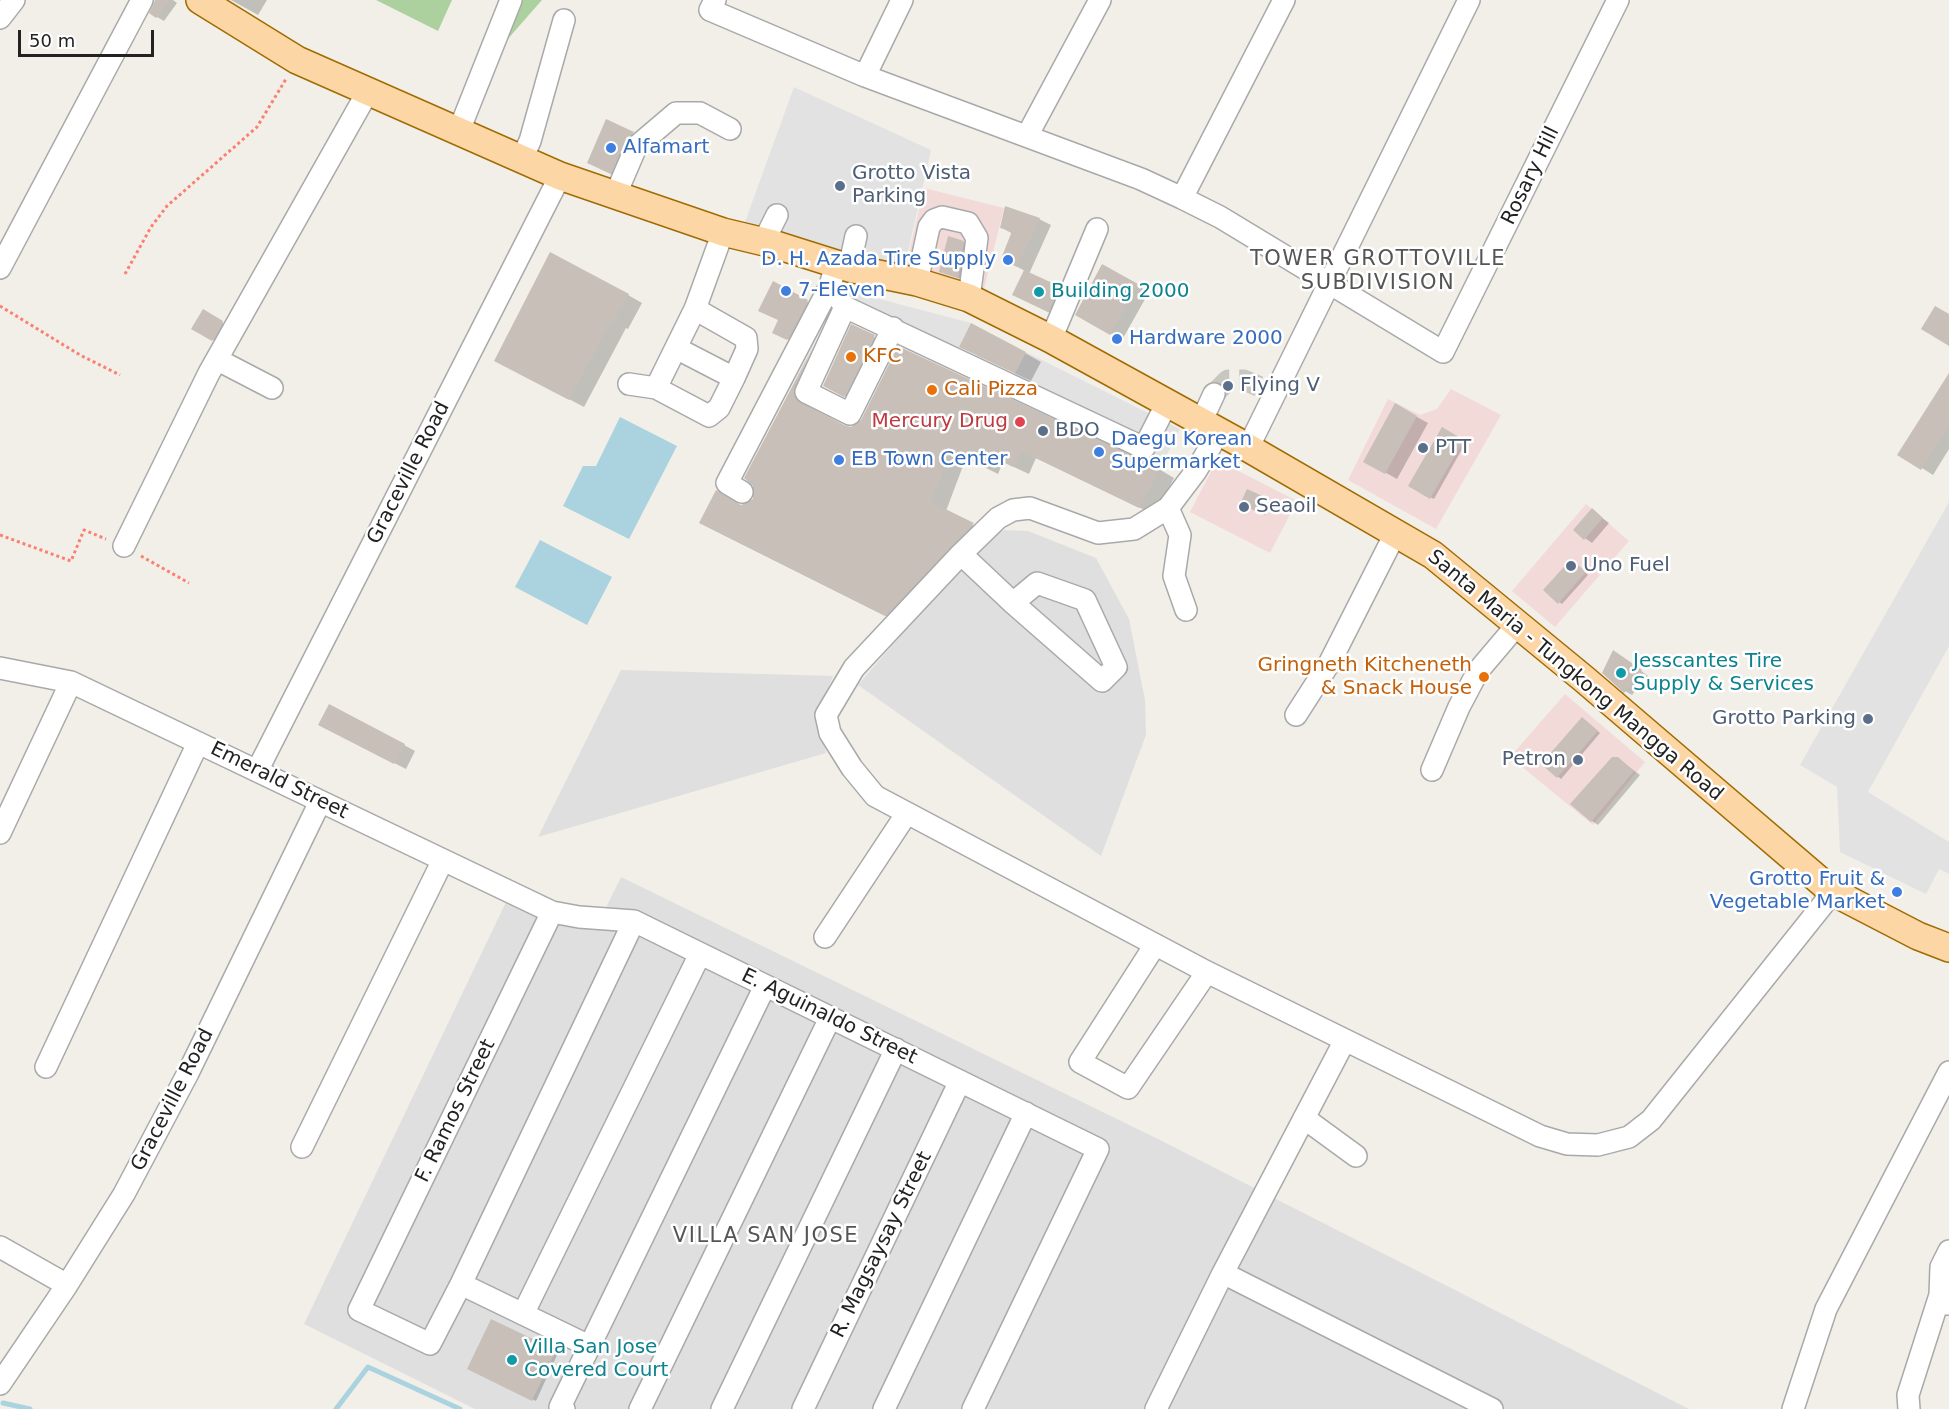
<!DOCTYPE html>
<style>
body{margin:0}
#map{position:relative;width:1949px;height:1409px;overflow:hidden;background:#f2efe9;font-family:"DejaVu Sans",sans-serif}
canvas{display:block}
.scale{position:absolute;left:18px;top:30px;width:136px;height:27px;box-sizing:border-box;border:3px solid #222;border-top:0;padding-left:8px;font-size:18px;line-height:21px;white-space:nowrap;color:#222;-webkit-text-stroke:4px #fff;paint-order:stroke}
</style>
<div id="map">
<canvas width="1949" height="1409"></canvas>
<div class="scale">50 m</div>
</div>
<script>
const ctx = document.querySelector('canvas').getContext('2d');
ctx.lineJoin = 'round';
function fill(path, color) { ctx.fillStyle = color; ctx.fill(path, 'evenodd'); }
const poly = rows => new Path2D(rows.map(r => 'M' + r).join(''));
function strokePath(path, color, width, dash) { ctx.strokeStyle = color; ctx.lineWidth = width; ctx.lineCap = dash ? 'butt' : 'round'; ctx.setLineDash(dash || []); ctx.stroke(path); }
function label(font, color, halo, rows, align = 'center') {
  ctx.font = font + ' "DejaVu Sans",sans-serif'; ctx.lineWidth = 5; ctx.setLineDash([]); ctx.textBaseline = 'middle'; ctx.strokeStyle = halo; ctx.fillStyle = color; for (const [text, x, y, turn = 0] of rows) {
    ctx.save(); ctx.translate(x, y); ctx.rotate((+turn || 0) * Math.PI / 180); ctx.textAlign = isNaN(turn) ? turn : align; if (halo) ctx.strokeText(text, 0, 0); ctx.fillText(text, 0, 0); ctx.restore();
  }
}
const residential = poly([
 [1004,530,1028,531,1096,558,1129,619,1145,700,1146,735,1101,856,858,685,980,543],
 [621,670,833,676,817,716,826,753,538,837],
 [621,877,1160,1140,1689,1409,475,1409,304,1324,507,900,597,926]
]);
const commercial = poly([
 [924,188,1004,208,983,293,904,274],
 [1451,389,1501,415,1436,529,1348,480,1388,399,1420,415,1437,409],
 [1217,460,1297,501,1270,553,1190,512],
 [1586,504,1629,541,1555,627,1512,591],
 [1565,694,1645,762,1593,825,1510,757]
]);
const forest = poly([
 [376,0,452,0,438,31],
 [519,0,542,0,506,41]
]);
const parking = poly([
 [794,87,931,150,904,269,745,222],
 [849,291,971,323,948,369,836,314],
 [1026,352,1180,429,1160,468,1006,391],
 [1949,502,1949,646,1868,792,1949,842,1949,874,1939,869,1926,894,1840,852,1837,787,1800,765]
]);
const water = poly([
 [620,417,677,446,629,539,563,506,583,466,596,466],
 [540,540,612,577,587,625,515,587]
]);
const shadow = poly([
 [155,0,173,0,177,3,164,21,157,17],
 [231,0,267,0,258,15],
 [607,121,644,139,622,179,600,169],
 [1039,219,1051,225,1029,274,1074,296,1064,320,1014,295,1025,271,1014,265,1013,234,1002,228],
 [963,242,966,244,961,279,944,273],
 [1102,267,1149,292,1122,340,1077,315],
 [773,283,819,308,799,345,785,338],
 [628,295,642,303,628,329,626,328,584,407,510,368],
 [204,311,230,327,220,344,193,328],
 [852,326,890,345,860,404,840,394],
 [814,347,828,355,809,396,810,408,844,427,1159,469,1174,478,1155,515,1036,458,1029,474,1003,462,998,474,966,458,946,511,988,533,902,624,716,531,741,506,754,500,755,486,746,478],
 [1025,353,1041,362,1031,381,976,355],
 [1949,376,1949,449,1933,475,1922,468],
 [1395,405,1428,423,1397,479,1365,461],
 [1443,429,1466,442,1434,499,1410,486],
 [1248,491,1271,502,1265,515,1242,503],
 [1592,510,1609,523,1592,543,1585,538],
 [1574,563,1588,575,1562,604,1559,602],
 [1621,656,1648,676,1632,695,1625,691],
 [1585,720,1600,733,1561,779,1543,764],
 [331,731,404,745,415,751,406,769],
 [1617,758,1640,775,1598,825,1592,821],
 [492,1321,558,1353,536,1401,469,1369]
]);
const stream = poly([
 [3,1403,30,1409],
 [336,1409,368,1367,460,1409]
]);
const building = poly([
 [155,0,170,0,156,18,149,13],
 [606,119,634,132,624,142,611,174,587,163],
 [1005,206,1040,218,1017,267,1001,259,1012,231,1000,228],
 [948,236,964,241,958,278,939,272],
 [550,252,629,294,613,322,611,321,569,400,494,361],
 [1102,264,1138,284,1110,335,1075,315],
 [1024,270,1059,286,1048,312,1012,295],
 [773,281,808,300,787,340,772,333,778,320,758,311],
 [1935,306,1949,314,1949,346,1921,329],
 [203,309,223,321,212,341,191,329],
 [971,323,1026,352,1015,373,959,347],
 [851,324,875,335,844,397,823,386],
 [814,345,794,387,795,399,844,425,851,427,861,420,898,346,1160,468,1139,508,1021,451,1013,467,988,454,982,466,951,451,931,502,974,523,885,616,699,523,716,490,741,505,753,499,753,486,744,478],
 [1949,373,1949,425,1921,470,1897,455],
 [1395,403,1417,416,1385,474,1363,462],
 [1442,427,1464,440,1430,499,1408,486],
 [1247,489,1269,499,1262,514,1240,504],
 [1592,508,1603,518,1584,540,1573,530],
 [1571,559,1586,572,1558,604,1543,590],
 [1613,650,1642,670,1624,693,1602,673],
 [329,704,405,744,394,764,318,725],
 [1582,717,1598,731,1557,778,1541,764],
 [1612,757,1618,757,1634,771,1591,822,1570,804],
 [491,1319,556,1350,532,1401,467,1369]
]);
const minorTunnel = poly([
 [1214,394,1228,380,1244,380,1260,387]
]);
const path = poly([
 [125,274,151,227,167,206,257,127,286,79],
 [0,306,80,355,120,375],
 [0,535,71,561,84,530,106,539],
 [141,556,189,583]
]);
const minor = poly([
 [715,0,710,10,865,76,1141,179,1182,198,1220,217,1443,352,1618,0],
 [0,18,14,0],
 [865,76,902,0],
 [458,133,511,0],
 [1027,136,1100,0],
 [521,160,530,141,564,20],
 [615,196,636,147,676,113,700,113,730,129],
 [1182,198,1284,0],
 [773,244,769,231,777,215],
 [836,264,830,286,845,307,1144,448,1167,403],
 [0,268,142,0],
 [849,268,856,236],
 [917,282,929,227,934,220,942,217,968,223,977,238,969,298],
 [845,307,806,392,850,414,893,328],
 [1051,339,1097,229],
 [676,348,734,378],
 [218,360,272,388],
 [629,384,656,388,695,309,723,232],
 [656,388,709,416,719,408,734,378,747,349,746,338,695,309],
 [1201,422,1214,394],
 [1219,432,1196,471,1168,508,1134,529,1098,533,1030,508,1013,510,998,518,961,554,854,668,826,715,830,733,852,768,875,796,1207,972,1540,1136,1567,1144,1598,1145,1629,1137,1651,1120,1833,892],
 [1248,448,1469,0],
 [742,492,727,483,830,286],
 [1168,508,1180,535,1174,576,1186,610],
 [124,546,209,373,367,93],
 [961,554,1013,603,1102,681,1116,667,1085,600,1037,583,1013,603],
 [0,668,71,682,552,912,579,917,634,921,1098,1149,973,1409],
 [1296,715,1330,662,1396,532],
 [1432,770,1459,707,1478,671,1517,625],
 [257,771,560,176],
 [0,833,71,682],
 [552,912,359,1310,430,1344,461,1284,634,921],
 [825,937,907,813],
 [1155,945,1080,1062,1128,1088,1207,972],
 [46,1067,198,743],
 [1304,1118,1356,1156],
 [302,1147,443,860],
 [0,1247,67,1285],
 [1223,1273,1492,1409],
 [461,1284,589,1346],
 [1947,1304,1940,1295,1941,1267,1949,1251],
 [523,1314,700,954],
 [0,1384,67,1285,124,1194,188,1073,320,802],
 [564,1409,560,1407,765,986],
 [640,1409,830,1018],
 [722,1409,896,1049],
 [803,1409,960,1081],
 [884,1409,1026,1113],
 [1156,1409,1223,1273,1345,1040],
 [1793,1409,1826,1309,1949,1072],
 [1909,1409,1908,1395,1940,1295]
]);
const major = poly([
 [200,0,297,60,560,176,723,232,773,244,849,268,917,282,969,298,1051,339,1238,442,1433,555,1584,679,1833,892,1918,936,1949,948]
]);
const markers = [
 [611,148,6,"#3f7fe0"],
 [840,186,6,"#5c6f8a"],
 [1008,260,6,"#3f7fe0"],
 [786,291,6,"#3f7fe0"],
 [1039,292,6,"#0f9aa8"],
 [1117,339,6,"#3f7fe0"],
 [851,357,6,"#e8710a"],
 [1228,386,6,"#5c6f8a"],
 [932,390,6,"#e8710a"],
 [1020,422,6,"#e0444e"],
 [1043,431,6,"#5c6f8a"],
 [1423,448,6,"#5c6f8a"],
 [1099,452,6,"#3f7fe0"],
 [839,460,6,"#3f7fe0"],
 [1244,507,6,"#5c6f8a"],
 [1571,566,6,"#5c6f8a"],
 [1621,673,6,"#0f9aa8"],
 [1484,677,6,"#e8710a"],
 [1868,719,6,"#5c6f8a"],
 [1578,760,6,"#5c6f8a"],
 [1897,892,6,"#3f7fe0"],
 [512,1360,6,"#0f9aa8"]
];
const shopNames = [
 ["Alfamart",623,148],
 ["D. H. Azada Tire Supply",996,260,"right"],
 ["7-Eleven",798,291],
 ["Hardware 2000",1129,339],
 ["Daegu Korean",1111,440],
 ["Supermarket",1111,463],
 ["EB Town Center",851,460],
 ["Grotto Fruit &",1885,880,"right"],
 ["Vegetable Market",1885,903,"right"]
];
const serviceNames = [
 ["Grotto Vista",852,174],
 ["Parking",852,197],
 ["Flying V",1240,386],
 ["BDO",1055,431],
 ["PTT",1435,448],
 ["Seaoil",1256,507],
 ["Uno Fuel",1583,566],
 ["Grotto Parking",1856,719,"right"],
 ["Petron",1566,760,"right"]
];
const streetNames = [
 ["Rosary Hill",1531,176,-64],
 ["Graceville Road",409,473,-63],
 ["Santa Maria - Tungkong Mangga Road",1575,676,40],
 ["Emerald Street",279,781,26],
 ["E. Aguinaldo Street",829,1017,26],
 ["Graceville Road",173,1100,-63],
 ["F. Ramos Street",456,1111,-64],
 ["R. Magsaysay Street",882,1245,-64]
];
const cultureNames = [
 ["Building 2000",1051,292],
 ["Jesscantes Tire",1633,662],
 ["Supply & Services",1633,685],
 ["Villa San Jose",524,1348],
 ["Covered Court",524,1371]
];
const foodNames = [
 ["KFC",863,357],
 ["Cali Pizza",944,390],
 ["Gringneth Kitcheneth",1472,666,"right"],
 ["& Snack House",1472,689,"right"]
];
const healthNames = [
 ["Mercury Drug",1008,422]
];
const neighbourhoodNames = [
 ["TOWER GROTTOVILLE",1378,260],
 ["SUBDIVISION",1378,284],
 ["VILLA SAN JOSE",766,1237]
];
fill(residential, '#e0dfdf');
fill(commercial, '#f2dad9');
fill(forest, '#add19e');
fill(parking, '#e2e2e2');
fill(water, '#aad3df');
fill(shadow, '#0003');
strokePath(stream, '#aad3df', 5);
fill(building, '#c7bfb8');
strokePath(minorTunnel, '#c8c6c1', 21, [21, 10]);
strokePath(minor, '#a9a9a9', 24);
strokePath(major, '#a06b00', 30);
strokePath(path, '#fa8072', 3, [3, 3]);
strokePath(minor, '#fff', 21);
strokePath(major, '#fcd6a4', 27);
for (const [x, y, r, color] of markers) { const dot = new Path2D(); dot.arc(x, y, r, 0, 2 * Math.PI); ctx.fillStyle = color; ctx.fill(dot); strokePath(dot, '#fff', 2); }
label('20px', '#366cbe', '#fff', shopNames, 'left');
label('20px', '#4e5e75', '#fff', serviceNames, 'left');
label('20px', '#222', '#fff', streetNames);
label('20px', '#0d838f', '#fff', cultureNames, 'left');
label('20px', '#c56008', '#fff', foodNames, 'left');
label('20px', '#be3a42', '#fff', healthNames, 'right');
ctx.letterSpacing = '1.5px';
label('21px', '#555', '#fff', neighbourhoodNames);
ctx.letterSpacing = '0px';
</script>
